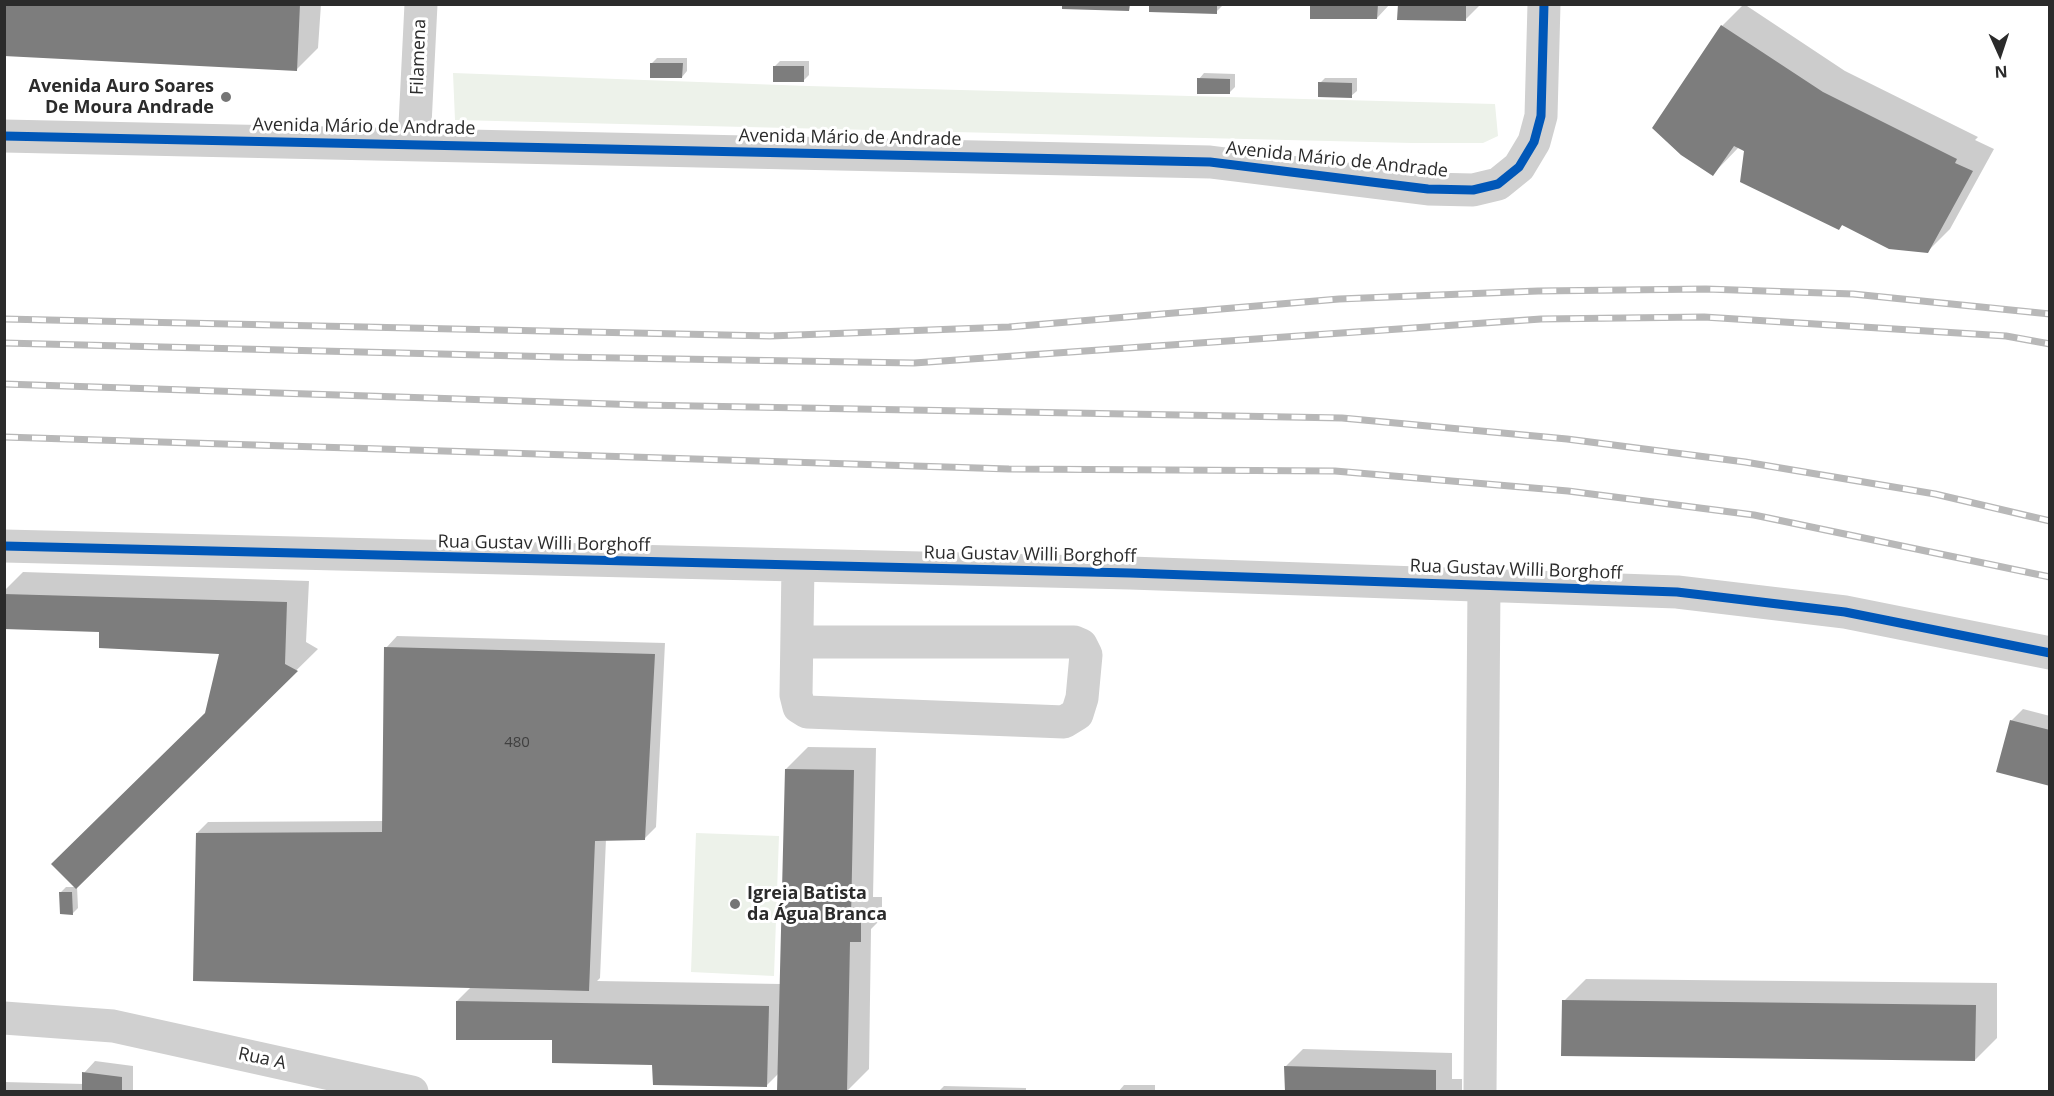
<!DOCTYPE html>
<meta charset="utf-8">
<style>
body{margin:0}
#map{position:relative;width:2054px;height:1096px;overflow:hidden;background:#fff;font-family:"Open Sans",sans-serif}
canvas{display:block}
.frame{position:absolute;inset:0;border:6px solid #2b2b2b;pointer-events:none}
.north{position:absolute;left:1970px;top:24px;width:60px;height:60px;-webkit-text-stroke:4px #fff;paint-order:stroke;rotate:177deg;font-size:16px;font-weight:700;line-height:24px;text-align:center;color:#2b2b2b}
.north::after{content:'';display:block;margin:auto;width:21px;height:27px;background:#2b2b2b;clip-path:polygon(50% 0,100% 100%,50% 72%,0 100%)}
</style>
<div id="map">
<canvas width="2054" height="1096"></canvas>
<div class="frame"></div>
<div class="north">N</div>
</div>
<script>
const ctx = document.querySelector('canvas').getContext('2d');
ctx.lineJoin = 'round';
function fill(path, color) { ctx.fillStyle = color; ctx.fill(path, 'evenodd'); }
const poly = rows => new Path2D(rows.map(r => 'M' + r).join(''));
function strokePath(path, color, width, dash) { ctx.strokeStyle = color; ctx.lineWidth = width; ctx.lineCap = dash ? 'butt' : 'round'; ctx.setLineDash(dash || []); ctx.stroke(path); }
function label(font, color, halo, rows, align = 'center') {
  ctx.font = font + ' "Open Sans",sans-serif'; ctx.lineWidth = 6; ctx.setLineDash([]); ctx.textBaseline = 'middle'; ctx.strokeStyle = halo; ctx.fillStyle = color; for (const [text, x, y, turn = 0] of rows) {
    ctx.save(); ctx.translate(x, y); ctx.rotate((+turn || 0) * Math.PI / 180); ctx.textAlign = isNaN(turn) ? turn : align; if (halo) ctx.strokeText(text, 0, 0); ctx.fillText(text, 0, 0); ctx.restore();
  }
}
const green = poly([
 [453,73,808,86,1495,104,1498,136,1483,143,1412,143,455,120],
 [696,833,779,836,774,976,691,972]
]);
const shadow = poly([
 [4,4,321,4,318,48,296,70],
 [1150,4,1224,4,1216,12],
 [1312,4,1390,4,1377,18],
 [1399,4,1481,4,1465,20],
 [1744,4,1845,71,1978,137,1975,140,1994,149,1950,229,1928,251,1843,224,1839,229,1739,147,1713,174,1654,128,1722,26],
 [657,58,687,58,687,71,682,77,652,63],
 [780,61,809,61,809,75,803,81,775,66],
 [1204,73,1235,74,1235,87,1229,93,1199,79],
 [1325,78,1357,78,1357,91,1351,96,1320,83],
 [23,572,309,581,306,642,318,649,77,886,78,908,73,913,61,913,61,892,66,887,77,887,53,864,206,713,221,653,101,647,101,631,4,628,4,591],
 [397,636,665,643,656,827,644,839,606,839,600,978,597,981,781,984,786,769,808,747,876,748,873,897,882,897,882,918,871,929,869,1069,847,1091,779,1073,767,1085,653,1063,554,1039,457,1001,471,987,197,833,208,822,384,821,386,648],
 [2023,709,2050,716,2050,784,2011,721],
 [1586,979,1997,983,1997,1038,1975,1060,1564,1001],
 [1303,1049,1452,1053,1452,1079,1462,1079,1462,1092,1286,1092,1286,1066],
 [95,1061,133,1066,133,1092,4,1092,4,1082,84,1084,84,1073],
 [1124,1085,1155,1085,1155,1092,1118,1092],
 [944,1086,1026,1088,1026,1092,938,1092]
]);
const building = poly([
 [4,4,300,4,297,71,4,56],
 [1062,4,1130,4,1129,11,1062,9],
 [1149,4,1217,4,1217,14,1149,12],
 [1310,4,1378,4,1377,19,1310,19],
 [1398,4,1466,4,1466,21,1397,20],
 [1721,25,1823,92,1957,159,1955,163,1973,171,1928,253,1889,249,1842,225,1839,230,1740,182,1744,151,1734,146,1713,176,1681,155,1652,128],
 [650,63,683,63,682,78,650,78],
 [773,66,804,66,804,82,773,82],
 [1197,78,1230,79,1230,94,1197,94],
 [1318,82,1352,83,1352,98,1318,97],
 [4,594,287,602,285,664,298,671,76,889,51,864,205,713,219,654,99,648,99,632,4,629],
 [384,647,655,654,645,840,595,841,589,991,193,981,196,833,382,832],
 [2010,720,2050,730,2050,786,1996,772],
 [785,769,854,770,851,919,861,919,861,942,850,942,847,1092,777,1092],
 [59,892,72,892,73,915,60,914],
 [1562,1000,1976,1005,1975,1061,1561,1056],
 [456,1001,769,1006,767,1087,653,1085,652,1065,552,1063,552,1040,456,1040],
 [1284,1066,1436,1070,1436,1092,1285,1092],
 [82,1072,122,1077,122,1092,82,1092]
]);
const minor = poly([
 [4,136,1210,162,1428,189,1473,190,1498,184,1519,167,1534,142,1541,116,1544,4],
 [414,145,421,4],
 [4,546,1130,573,1677,592,1845,612,2050,653],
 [798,642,1074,642,1081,645,1086,655,1082,698,1077,714,1064,722,807,712,799,707,796,695,798,566],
 [4,1018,113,1026,412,1092],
 [1480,1092,1484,585]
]);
const rail = poly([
 [4,319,770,336,1009,327,1339,299,1538,291,1706,289,1853,294,2050,314],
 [4,343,560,357,914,363,1541,319,1704,317,2006,336,2050,344],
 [4,384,642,405,1342,418,1567,439,1745,462,1935,494,2050,521],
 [4,437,1009,469,1335,471,1568,491,1754,515,2050,577]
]);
const cycleway = poly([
 [4,136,1210,162,1428,189,1473,190,1498,184,1519,167,1534,142,1541,116,1544,4],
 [4,546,1130,573,1677,592,1845,612,2050,653]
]);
const markers = [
 [226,97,6,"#757575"],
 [735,904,6,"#757575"]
];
const numberNames = [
 ["480",517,743]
];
const streetNames = [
 ["Filamena",419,57,-88],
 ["Avenida Mário de Andrade",364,127,1],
 ["Avenida Mário de Andrade",850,138,1],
 ["Avenida Mário de Andrade",1337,160,6],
 ["Rua Gustav Willi Borghoff",544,544,1],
 ["Rua Gustav Willi Borghoff",1030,555,1],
 ["Rua Gustav Willi Borghoff",1516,570,2],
 ["Rua A",262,1059,12]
];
const poiNames = [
 ["Avenida Auro Soares",214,87],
 ["De Moura Andrade",214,108],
 ["Igreja Batista",747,894,"left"],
 ["da Água Branca",747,915,"left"]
];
fill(green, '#edf2ea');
fill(shadow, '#0003');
fill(building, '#7d7d7d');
strokePath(minor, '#d0d0d0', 33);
strokePath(rail, '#b8b8b8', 7);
strokePath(rail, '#fff', 4.5, [14]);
strokePath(cycleway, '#0057b8', 9);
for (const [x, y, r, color] of markers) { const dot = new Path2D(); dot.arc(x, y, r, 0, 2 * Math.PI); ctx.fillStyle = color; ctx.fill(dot); strokePath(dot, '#fff', 2); }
label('15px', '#404040', null, numberNames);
label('18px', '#2b2b2b', '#fff', streetNames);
label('bold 18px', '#2b2b2b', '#fff', poiNames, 'right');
</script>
